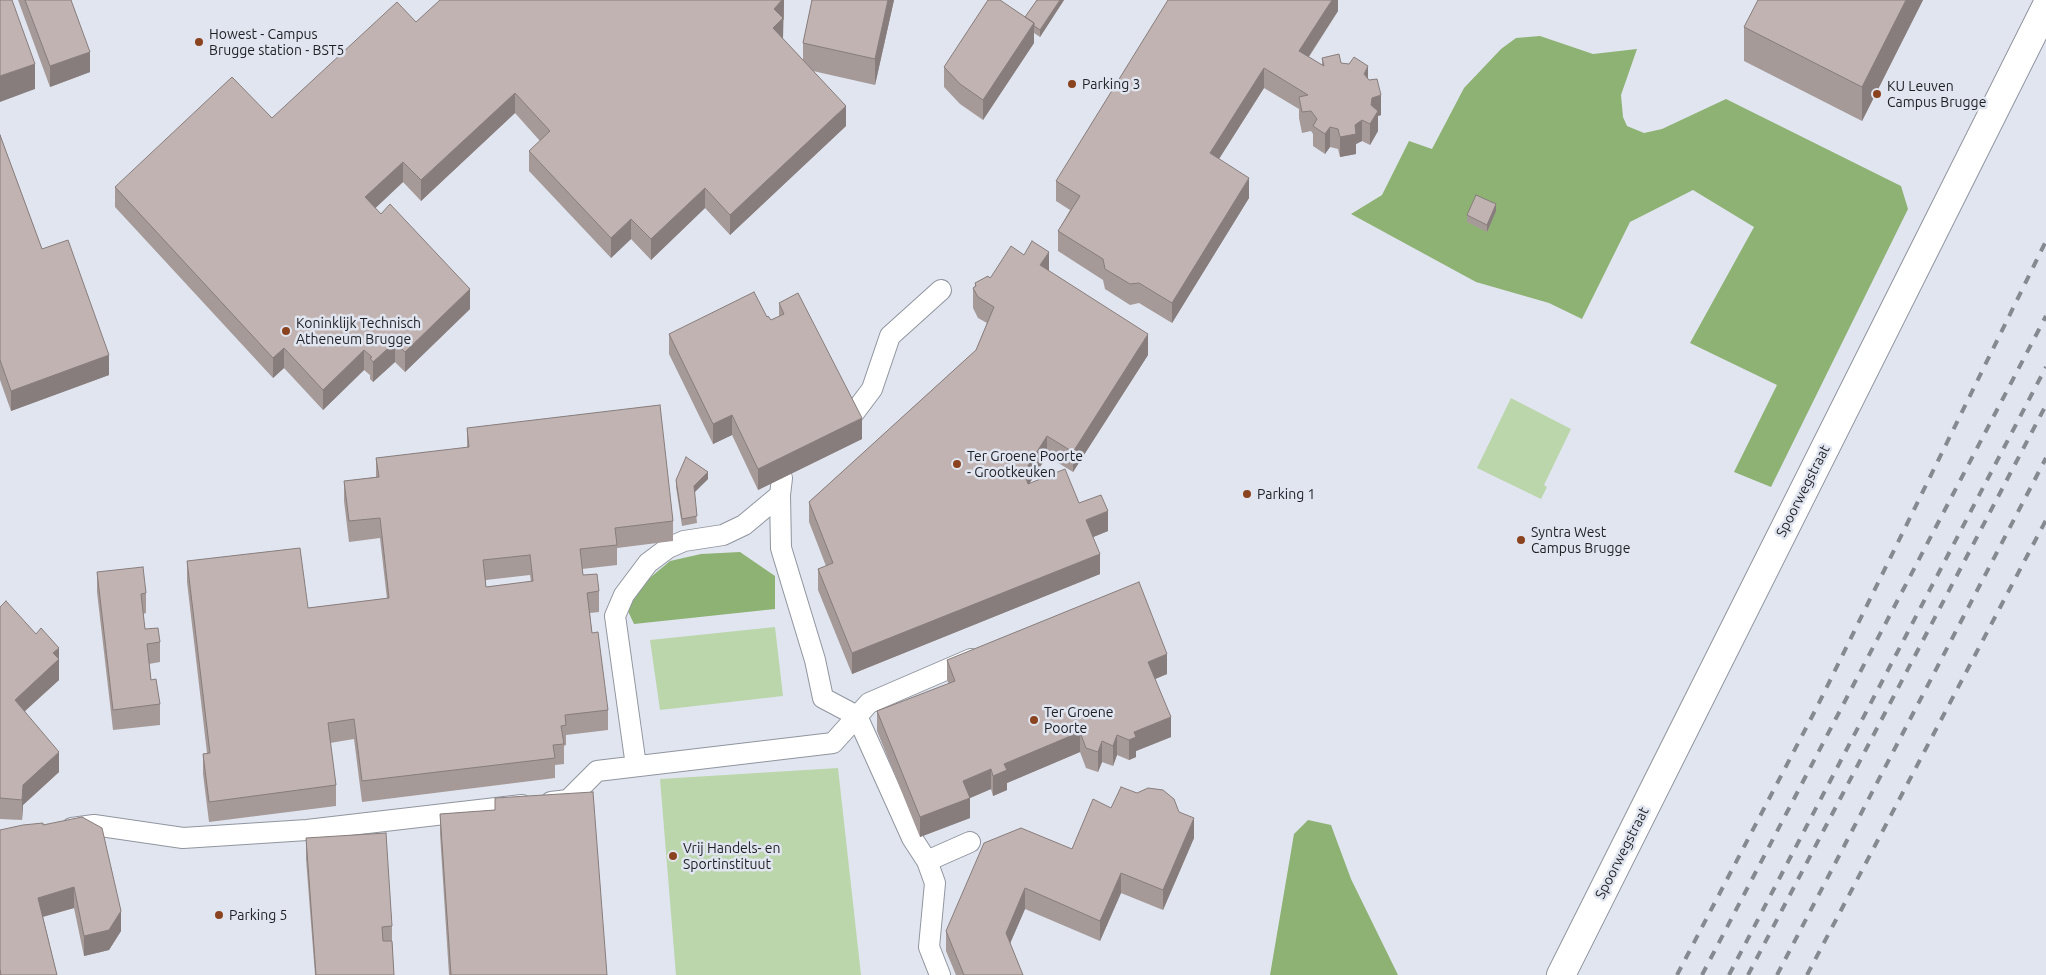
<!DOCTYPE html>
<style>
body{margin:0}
canvas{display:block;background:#e0e5f0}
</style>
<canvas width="2046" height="975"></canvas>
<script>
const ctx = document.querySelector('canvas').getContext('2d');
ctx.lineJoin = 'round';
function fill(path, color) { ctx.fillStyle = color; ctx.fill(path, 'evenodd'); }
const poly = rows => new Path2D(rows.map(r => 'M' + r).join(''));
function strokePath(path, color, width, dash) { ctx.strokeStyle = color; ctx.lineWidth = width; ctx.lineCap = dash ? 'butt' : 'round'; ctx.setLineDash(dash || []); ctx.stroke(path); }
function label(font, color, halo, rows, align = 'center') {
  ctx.font = font + ' Ubuntu,sans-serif'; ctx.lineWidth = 5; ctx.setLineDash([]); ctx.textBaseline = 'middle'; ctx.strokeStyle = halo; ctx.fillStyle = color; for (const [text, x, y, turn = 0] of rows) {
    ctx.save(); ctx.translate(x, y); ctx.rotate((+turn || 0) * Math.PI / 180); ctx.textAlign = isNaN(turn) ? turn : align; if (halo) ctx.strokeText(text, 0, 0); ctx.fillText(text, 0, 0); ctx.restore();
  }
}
const green = poly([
 [1511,398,1571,429,1544,485,1547,487,1541,499,1477,468],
 [775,627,783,696,660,710,650,640],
 [838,768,861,975,676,975,660,779]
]);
const forest = poly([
 [1540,36,1593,54,1637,49,1621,95,1623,117,1627,126,1644,133,1662,129,1726,99,1901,186,1908,209,1771,487,1734,472,1777,385,1690,343,1754,227,1693,190,1630,222,1582,319,1549,303,1476,282,1351,214,1382,195,1409,141,1432,149,1464,88,1501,49,1516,38],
 [740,552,775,576,775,609,634,624,627,609,639,587,670,561,701,554],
 [1308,820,1331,825,1351,879,1398,975,1270,975,1294,834]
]);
const pedestrian = poly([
 [851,417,872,389,890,336,941,290],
 [782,478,780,495,781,548,815,660,823,698,857,716,912,838,927,861,935,883,929,947,940,975],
 [636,766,615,616,624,595,648,563,668,548,684,541,723,535,744,525,780,495],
 [551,802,568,800,597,771,833,743,869,703,971,659],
 [72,828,94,825,183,838,307,830,522,805],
 [927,861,970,842]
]);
const tertiary = poly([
 [1561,975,2046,7]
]);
const rail = poly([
 [1677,975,1817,707,2046,241],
 [1702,975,2046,316],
 [1729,975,2046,367],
 [1748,975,2046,405],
 [1777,975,2046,458],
 [1807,975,2046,520]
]);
const wall = poly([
 [18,0,71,0,90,72,50,87],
 [784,0,784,19,783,20,783,39,803,60,803,43,812,0,894,0,875,85,813,71,846,126,730,235,705,208,651,260,631,239,611,258,529,171,529,151,540,141,515,113,421,201,403,182,375,208,470,309,405,372,395,362,373,382,370,379,370,375,364,370,323,410,284,368,273,378,115,207,115,187,272,118,416,22],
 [1037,0,1064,0,1040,37,1034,33,1034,43,983,120,960,104,944,87,944,67,1025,17],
 [1338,0,1338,11,1309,57,1322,65,1322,58,1341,63,1368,80,1381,115,1378,116,1378,131,1370,145,1362,141,1356,144,1356,154,1340,157,1338,149,1330,147,1325,154,1313,146,1313,134,1311,131,1302,133,1299,118,1299,109,1264,88,1219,159,1249,198,1172,323,1139,303,1130,305,1105,289,1103,280,1058,251,1058,231,1070,210,1056,201,1056,181],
 [1923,0,1862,121,1744,61,1744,27],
 [0,135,42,249,109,375,11,411,0,380],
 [1496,211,1487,232,1467,222,1467,215],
 [1024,255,1049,271,1148,355,1073,472,1047,456,1029,484,1079,503,1108,531,1093,537,1100,574,852,674,818,590,818,569,826,566,809,522,809,502,976,350,987,323,978,318,973,308,973,288,975,286,975,283,990,278],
 [779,303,862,439,758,490,732,435,713,444,669,354,669,334,771,320,779,316],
 [467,428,673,521,673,541,617,548,617,565,582,569,583,575,599,591,599,612,590,613,592,633,608,710,608,730,566,735,566,745,564,746,564,764,555,765,555,778,362,802,354,739,330,743,336,785,336,806,209,822,203,774,203,754,207,753,187,582,187,561,308,608,387,599,380,538,349,542,344,501,344,481,376,477,376,458,467,448],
 [530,575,531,582,486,587,486,580],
 [708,479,694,492,697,523,682,526,676,487,676,480],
 [97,572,146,593,146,613,143,614,145,629,160,642,160,662,149,664,151,680,160,704,160,725,113,730,97,592],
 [0,607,36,634,59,648,59,680,25,711,59,772,23,805,22,820,0,819],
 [947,660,1167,674,1155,679,1171,737,1136,751,1136,757,1129,760,1117,755,1113,766,1102,762,1098,772,1086,768,1080,752,1007,783,1007,790,993,796,991,789,970,798,970,818,920,837,877,731,877,711,949,684,947,680],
 [495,798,607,975,449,975,440,834,440,814,495,810],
 [1111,808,1179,812,1194,838,1163,910,1121,893,1100,941,1025,909,1010,943,1023,975,956,975,946,951,946,931,1072,849],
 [43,825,121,931,109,950,84,956,74,908,43,917,57,975,0,975,0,830],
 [306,838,392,926,392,941,394,975,315,975,306,859]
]);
const shadedWall = poly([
 [782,0,784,0,783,39,773,48,774,9],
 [888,0,894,0,875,85,875,59],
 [1060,0,1064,0,1040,37,1040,30],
 [1332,0,1338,0,1338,11,1299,71,1299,51],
 [1906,0,1923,0,1862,121,1862,87],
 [1034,23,1034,43,983,120,983,100],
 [90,52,90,72,50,87,50,66],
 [35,64,35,89,0,102,0,76],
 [1368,66,1368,86,1364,74],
 [1264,68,1264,88,1210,173,1210,153],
 [515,93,515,113,421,201,421,180],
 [1381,95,1381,115,1378,116,1378,131,1370,145,1370,124,1372,98],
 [846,106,846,126,730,235,730,215],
 [1362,120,1362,141,1356,144,1356,154,1340,157,1340,137],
 [1330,127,1330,147,1325,154,1325,134],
 [403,162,403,182,365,218,365,197],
 [1249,178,1249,198,1172,323,1172,303],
 [705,188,705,208,651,260,651,239],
 [1496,204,1496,211,1487,232,1487,225],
 [631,219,631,239,611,258,611,238],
 [1049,252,1049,272,1040,265],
 [470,289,470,309,405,372,405,352],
 [1148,334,1148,355,1073,472,1073,452],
 [395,342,395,362,373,382,373,362],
 [284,348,284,368,273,378,273,358],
 [364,350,364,370,323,410,323,390],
 [109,355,109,375,11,411,11,391],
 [732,415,732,435,713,444,713,424],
 [862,418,862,439,758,490,758,469],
 [1047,436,1047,456,1024,492,1024,472],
 [708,472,708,479,694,493,694,486],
 [1108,511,1108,531,1086,540,1086,520],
 [1100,554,1100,574,852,674,852,653],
 [59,648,59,680,15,720,15,700,53,653],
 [1167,654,1167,674,1148,682,1148,662],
 [1171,717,1171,737,1136,751,1136,757,1129,760,1129,740,1134,732],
 [1080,732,1080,752,1007,783,1007,790,993,796,993,776,1004,764],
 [1117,735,1117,755,1113,766,1113,746],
 [1102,741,1102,762,1098,772,1098,752],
 [59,752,59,772,23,805,22,820,22,800,23,785],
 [991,769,991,789,970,798,970,818,920,837,920,817,963,781],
 [1194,818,1194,838,1163,910,1163,890],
 [1121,873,1121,893,1100,941,1100,921],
 [74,887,74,908,38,918,38,898],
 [1025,888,1025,909,1006,953,1006,933],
 [121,911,121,931,109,950,84,956,84,936]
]);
const building = poly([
 [0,0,12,0,35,64,0,76,0,0],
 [25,0,71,0,90,52,50,66,25,0],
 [440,0,782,0,774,9,783,18,773,28,846,106,730,215,705,188,651,239,631,219,611,238,529,151,550,131,515,93,421,180,403,162,365,197,381,214,390,204,470,289,405,352,395,342,373,362,370,358,372,357,364,350,323,390,284,348,273,358,115,187,232,77,272,118,397,2,416,22,440,0],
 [812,0,888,0,875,59,803,43,812,0],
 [988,0,1000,0,1034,23,983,100,960,84,944,67,988,0],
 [1037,0,1060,0,1040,30,1034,26,1034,23,1025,17,1037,0],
 [1168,0,1332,0,1299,51,1324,66,1322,58,1339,54,1341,63,1349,64,1354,57,1368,66,1364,74,1369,80,1377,79,1381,95,1372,98,1371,105,1378,111,1370,124,1362,120,1355,125,1356,134,1340,137,1338,129,1330,127,1325,134,1313,126,1317,119,1311,111,1302,112,1299,97,1308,95,1264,68,1210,153,1249,178,1172,303,1139,283,1130,284,1105,269,1103,259,1058,231,1080,196,1056,181,1168,0],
 [1758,0,1906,0,1862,87,1744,27,1758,0],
 [0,135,42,249,68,240,109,355,11,391,0,360,0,135],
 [1476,195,1496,204,1487,225,1467,215,1476,195],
 [1032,241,1049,252,1040,265,1148,334,1073,452,1047,436,1024,472,1028,484,1065,469,1079,503,1101,495,1108,511,1086,520,1100,554,852,653,818,569,833,563,809,502,976,350,994,307,978,297,973,288,976,286,975,283,988,276,990,278,991,277,1011,246,1024,255,1032,241],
 [754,292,767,317,768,316,771,320,784,314,779,303,798,293,862,418,758,469,732,415,713,424,669,334,754,292],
 [660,405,673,521,615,528,617,545,580,549,583,575,597,574,599,591,587,593,592,633,598,632,608,710,565,715,566,725,561,726,564,744,553,745,555,758,362,781,354,719,328,723,336,785,209,802,203,754,210,753,187,561,300,548,308,608,389,598,380,518,349,521,344,481,379,477,376,458,469,447,467,428,660,405],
 [530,555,533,581,486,587,483,560,530,555],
 [686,457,708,472,694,486,697,516,682,519,676,480,686,457],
 [143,567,146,593,141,594,145,629,158,628,160,642,147,644,151,680,156,679,160,704,113,710,97,572,143,567],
 [1139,582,1167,654,1148,662,1171,717,1134,732,1136,737,1129,740,1117,735,1113,746,1102,741,1098,752,1086,748,1080,732,1004,764,1007,770,993,776,991,769,963,781,970,798,920,817,877,711,955,681,947,660,1139,582],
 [6,601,36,634,41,628,59,648,53,653,59,659,15,700,59,752,23,785,22,800,0,798,0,607,6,601],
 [1121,787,1137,793,1148,788,1163,790,1174,799,1179,812,1194,818,1163,890,1121,873,1100,921,1025,888,1006,933,1023,975,964,975,946,931,984,843,1021,828,1072,849,1093,799,1111,808,1121,787],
 [593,792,607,975,451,975,440,814,495,810,495,798,593,792],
 [82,817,102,828,121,911,109,930,84,936,74,887,38,898,57,975,1,975,0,969,0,830,23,825,43,823,43,825,82,817],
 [386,833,392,926,382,927,383,941,392,941,394,975,316,975,306,838,386,833]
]);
const markers = [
 [199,42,5,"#8a431e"],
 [1072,84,5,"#8a431e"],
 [1877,94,5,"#8a431e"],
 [286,331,5,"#8a431e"],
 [957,464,5,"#8a431e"],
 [1247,494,5,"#8a431e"],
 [1521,540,5,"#8a431e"],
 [1034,720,5,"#8a431e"],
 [673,856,5,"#8a431e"],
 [219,915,5,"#8a431e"]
];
const poiNames = [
 ["Howest - Campus",209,34],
 ["Brugge station - BST5",209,50],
 ["Parking 3",1082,84],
 ["KU Leuven",1887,86],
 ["Campus Brugge",1887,102],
 ["Koninklijk Technisch",296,323],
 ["Atheneum Brugge",296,339],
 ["Ter Groene Poorte",967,456],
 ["- Grootkeuken",967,472],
 ["Parking 1",1257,494],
 ["Syntra West",1531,532],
 ["Campus Brugge",1531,548],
 ["Ter Groene",1044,712],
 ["Poorte",1044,728],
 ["Vrij Handels- en",683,848],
 ["Sportinstituut",683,864],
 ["Parking 5",229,915]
];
const streetNames = [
 ["Spoorwegstraat",1803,491,-63],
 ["Spoorwegstraat",1622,853,-63]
];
fill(green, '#bcd6ab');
fill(forest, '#8eb273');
strokePath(pedestrian, '#90959f', 22);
strokePath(tertiary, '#90959f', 30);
strokePath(pedestrian, '#fff', 20);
strokePath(tertiary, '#fff', 28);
strokePath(rail, '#858990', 4, [9, 9]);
fill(wall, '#a69a98');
fill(shadedWall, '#877d7c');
fill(building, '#c1b3b1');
strokePath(building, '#877d7c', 1);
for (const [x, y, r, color] of markers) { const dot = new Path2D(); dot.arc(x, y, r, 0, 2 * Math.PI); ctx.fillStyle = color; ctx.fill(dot); strokePath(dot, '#e0e5f0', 2); }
label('14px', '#1d1f23', '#e0e5f0', poiNames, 'left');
label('14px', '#1d1f23', '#e0e5f0', streetNames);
</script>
